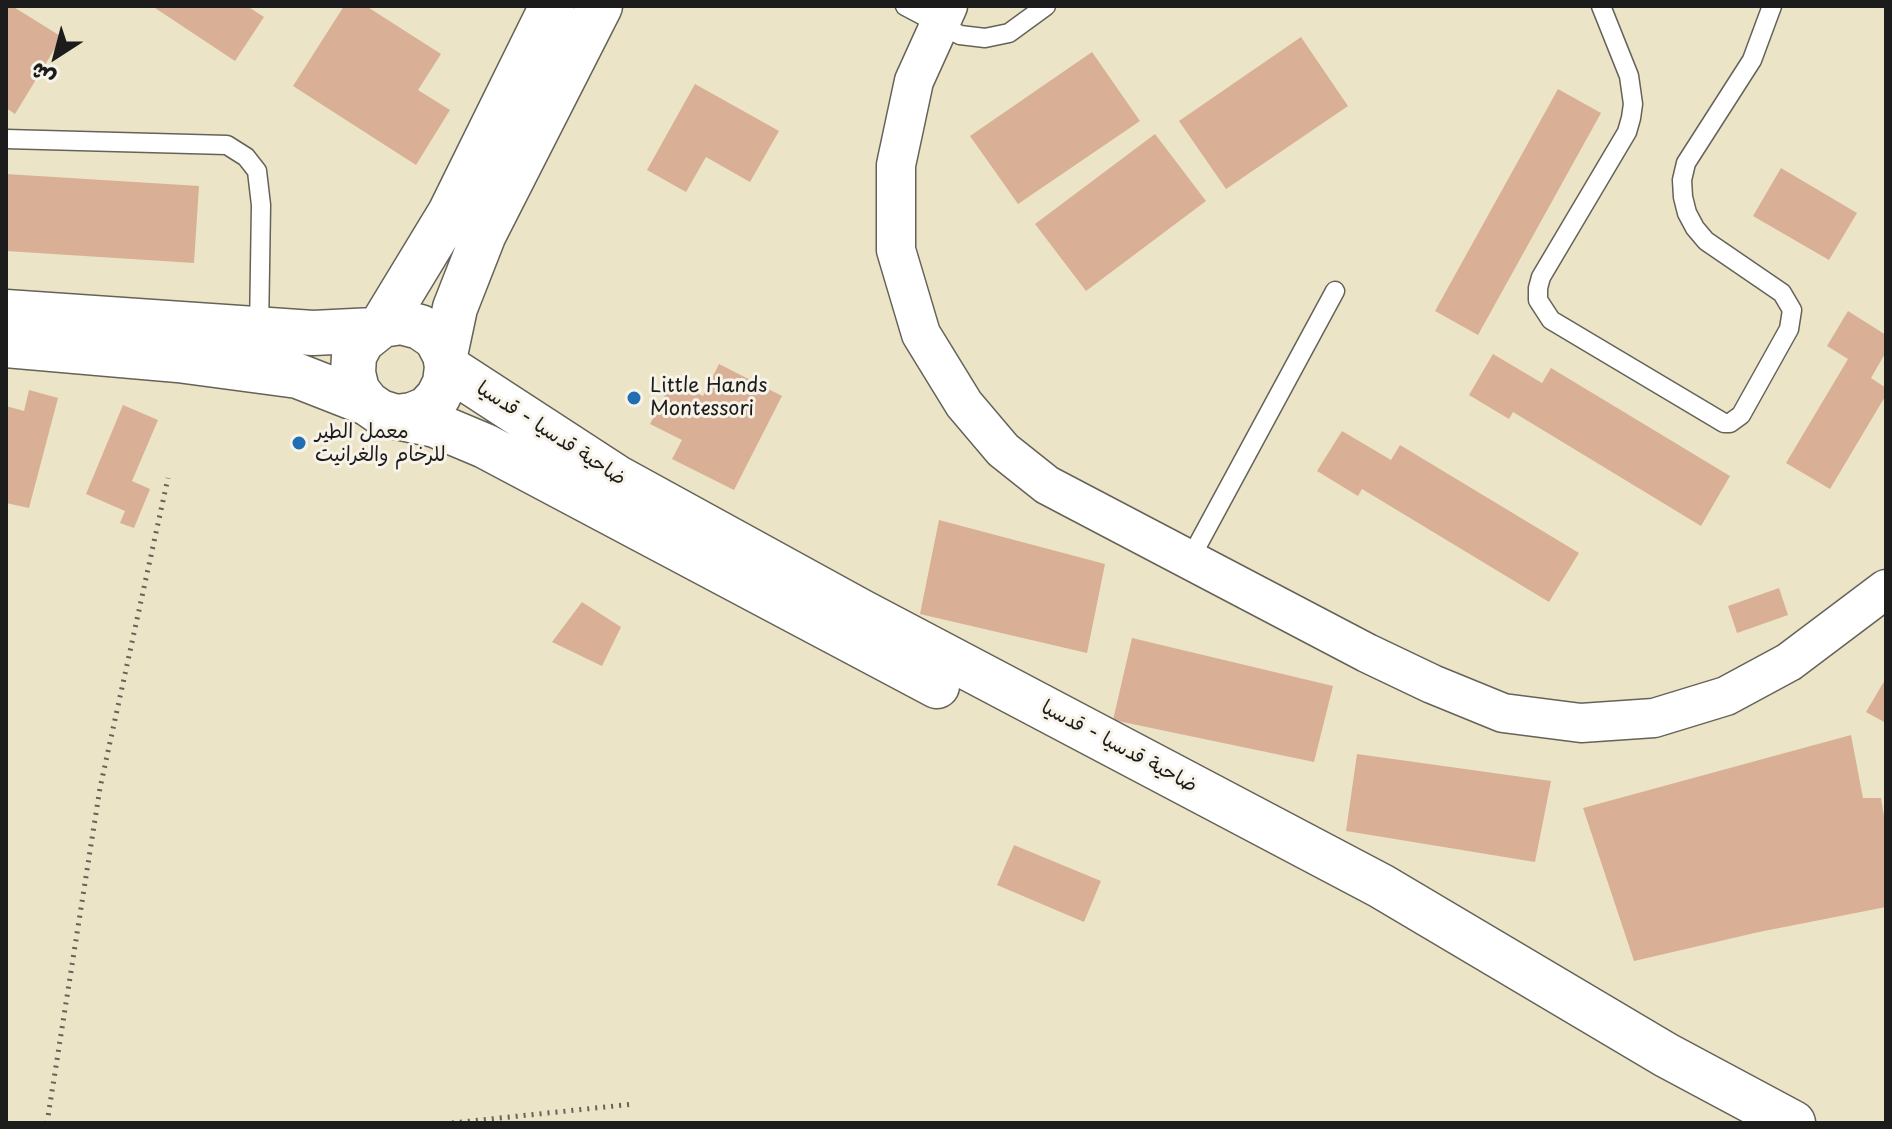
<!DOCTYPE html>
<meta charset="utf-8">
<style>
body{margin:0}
#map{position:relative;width:1892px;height:1129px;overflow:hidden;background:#ece4c7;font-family:"Playpen Sans","Playpen Sans Arabic",sans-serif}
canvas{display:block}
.frame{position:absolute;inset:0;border:8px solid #1c1c1c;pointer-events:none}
.north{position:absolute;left:16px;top:16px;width:80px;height:80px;-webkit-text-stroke:6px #f7f3e8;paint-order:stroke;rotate:216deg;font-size:22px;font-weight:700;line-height:32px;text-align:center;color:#1c1c1c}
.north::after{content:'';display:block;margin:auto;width:28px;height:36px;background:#1c1c1c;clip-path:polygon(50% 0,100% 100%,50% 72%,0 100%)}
</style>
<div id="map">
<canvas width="1892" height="1129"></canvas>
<div class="frame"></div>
<div class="north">ش</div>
</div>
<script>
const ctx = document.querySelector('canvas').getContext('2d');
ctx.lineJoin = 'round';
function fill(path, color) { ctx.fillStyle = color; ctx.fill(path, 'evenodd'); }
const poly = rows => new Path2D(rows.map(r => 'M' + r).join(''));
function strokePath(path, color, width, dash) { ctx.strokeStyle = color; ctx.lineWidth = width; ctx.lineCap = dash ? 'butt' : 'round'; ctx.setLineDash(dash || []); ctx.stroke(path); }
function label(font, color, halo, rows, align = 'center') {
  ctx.font = font + ' "Playpen Sans","Playpen Sans Arabic",sans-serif'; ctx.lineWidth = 6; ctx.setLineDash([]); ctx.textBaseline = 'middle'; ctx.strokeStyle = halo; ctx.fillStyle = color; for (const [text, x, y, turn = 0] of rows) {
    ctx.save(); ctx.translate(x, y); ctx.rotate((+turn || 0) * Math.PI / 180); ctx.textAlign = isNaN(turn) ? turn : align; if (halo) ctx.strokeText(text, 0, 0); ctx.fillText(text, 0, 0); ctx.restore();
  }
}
const building = poly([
 [6,6,12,6,62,37,15,114,6,108],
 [152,6,247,6,264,17,235,61],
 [344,6,366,6,441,54,418,90,450,110,416,165,293,86],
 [1301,37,1348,106,1226,189,1179,121],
 [1092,52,1140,121,1018,204,970,136],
 [695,84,779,131,750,182,706,157,686,192,647,170],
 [1558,89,1601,113,1478,335,1435,311],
 [1155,134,1206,201,1086,291,1035,224],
 [1781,168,1857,213,1829,260,1753,216],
 [6,174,199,186,194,263,6,251],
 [1848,311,1886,335,1886,352,1871,378,1886,388,1886,395,1830,489,1786,463,1848,359,1827,346],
 [1493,354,1542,383,1551,368,1730,476,1701,526,1513,412,1509,419,1469,395],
 [719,364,782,396,734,490,672,459,682,440,650,424,672,381,703,396],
 [29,390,58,398,29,508,6,503,6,406,24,411],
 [123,405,158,420,132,481,150,489,134,528,120,523,125,511,86,494],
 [1342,431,1391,460,1400,445,1579,553,1549,602,1362,489,1358,496,1317,471],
 [939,520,1105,564,1087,653,920,614],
 [1779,588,1788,615,1737,633,1728,606],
 [582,602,621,627,602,666,552,642],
 [1132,638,1333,686,1314,762,1113,720],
 [1886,678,1886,723,1866,712],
 [1851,735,1863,798,1881,798,1886,829,1886,907,1759,932,1634,961,1583,808],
 [1357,754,1551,781,1535,862,1346,831],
 [1014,845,1101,881,1084,922,997,885]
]);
const path = poly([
 [47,1123,100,788,168,478],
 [452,1123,634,1104]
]);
const lane = poly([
 [905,6,960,35,985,38,1009,33,1046,6],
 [1601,6,1629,76,1633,104,1631,118,1627,132,1541,277,1538,288,1538,300,1551,320,1724,423,1730,423,1741,415,1789,329,1792,310,1782,293,1706,241,1695,228,1687,213,1683,197,1682,180,1686,163,1752,60,1772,6],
 [6,139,227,145,246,157,257,171,261,205,259,330],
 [1190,559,1335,291]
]);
const street = poly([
 [948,6,914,81,896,165,896,250,921,334,964,404,1003,450,1047,485,1367,653,1432,684,1503,713,1581,723,1654,718,1726,696,1789,662,1886,589]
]);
const secondary = poly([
 [6,312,313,333,374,330],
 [382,325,450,213,552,6],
 [6,345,178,360,298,376,367,403,380,412,396,417,412,415,427,409,438,397,445,383,447,367,445,355,436,338,420,327,401,322,382,325,362,341,354,356,353,373,357,390,367,403],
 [445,355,455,308,484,234,600,6],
 [447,367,616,477,860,611,1381,886,1666,1055,1793,1123],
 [396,417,435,425,485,446,937,686]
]);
const markers = [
 [634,398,8,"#1f6fb2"],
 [299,443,8,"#1f6fb2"]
];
const poiNames = [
 ["Little Hands",650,386],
 ["Montessori",650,409],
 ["معمل الطير",315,432],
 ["للرخام والغرانيت",315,455]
];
const streetNames = [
 ["ضاحية قدسيا - قدسيا",551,434,33],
 ["ضاحية قدسيا - قدسيا",1119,747,28]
];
fill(building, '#d9b095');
strokePath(lane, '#656258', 21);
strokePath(street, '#656258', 41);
strokePath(secondary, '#656258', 47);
strokePath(path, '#656258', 5, [2, 6]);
strokePath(lane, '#fff', 18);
strokePath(street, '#fff', 38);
strokePath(secondary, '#fff', 44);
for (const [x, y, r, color] of markers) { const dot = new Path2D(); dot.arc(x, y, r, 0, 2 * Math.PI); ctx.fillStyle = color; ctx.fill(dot); strokePath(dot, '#f7f3e8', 3); }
label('20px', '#1c1c1c', '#f7f3e8', poiNames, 'left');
label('20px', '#1c1c1c', '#f7f3e8', streetNames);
</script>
